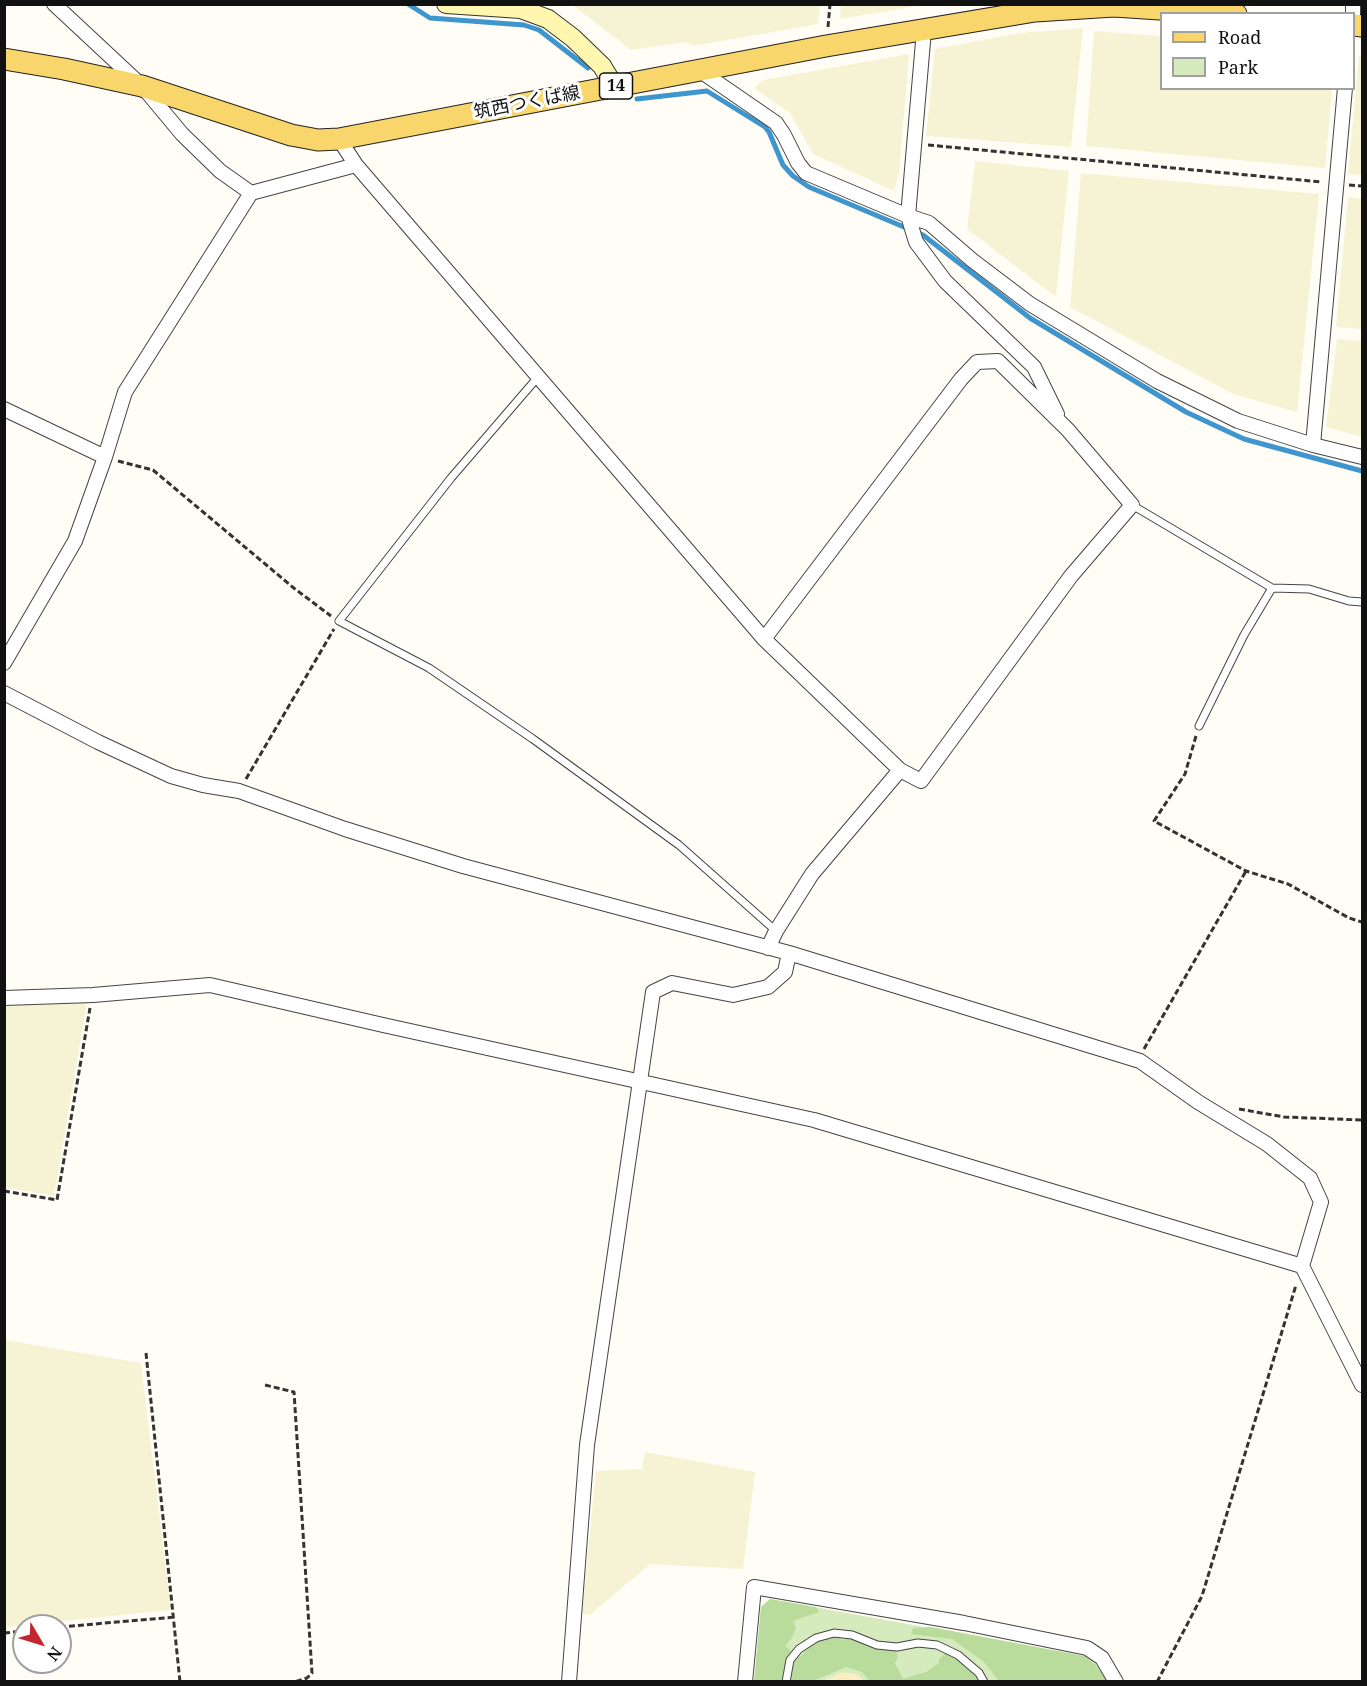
<!DOCTYPE html>
<meta charset="utf-8">
<style>
body{margin:0}
#map{position:relative;width:1367px;height:1686px;overflow:hidden;background:#fffdf5;font-family:"Noto Serif",serif}
canvas{display:block}
.frame{position:absolute;inset:0;border:6px solid #111;pointer-events:none}
.legend{position:absolute;left:1160px;top:12px;width:195px;height:78px;box-sizing:border-box;background:#fff;border:2px solid #a0a0a0;margin:0;padding:8px 10px;list-style:none;font-size:18px;color:#111}
.legend li{display:flex;align-items:center;gap:12px;height:30px}
.legend b{width:30px;border:2px solid #a0a0a0}
.north{position:absolute;left:12px;top:1614px;width:60px;height:60px;box-sizing:border-box;background:#fff;border:2px solid #a0a0a0;border-radius:50%;rotate:128deg;font-size:16px;font-weight:700;line-height:24px;text-align:center;color:#111}
.north::after{content:'';display:block;margin:auto;width:21px;height:27px;background:#c4262e;clip-path:polygon(50% 0,100% 100%,50% 72%,0 100%)}
</style>
<div id="map">
<canvas width="1367" height="1686"></canvas>
<div class="frame"></div>
<ul class="legend">
<li><b style="height:8px;background:#f9d66b"></b>Road</li>
<li><b style="height:16px;background:#d5ebbd"></b>Park</li>
</ul>
<div class="north">N</div>
</div>
<script>
const ctx = document.querySelector('canvas').getContext('2d');
ctx.lineJoin = 'round';
function fill(path, color) { ctx.fillStyle = color; ctx.fill(path, 'evenodd'); }
const poly = rows => new Path2D(rows.map(r => 'M' + r).join(''));
function strokePath(path, color, width, dash) { ctx.strokeStyle = color; ctx.lineWidth = width; ctx.lineCap = dash ? 'butt' : 'round'; ctx.setLineDash(dash || []); ctx.stroke(path); }
function label(font, color, halo, rows, align = 'center') {
  ctx.font = font + ' "Noto Serif","Noto Sans JP",serif'; ctx.lineWidth = 6; ctx.setLineDash([]); ctx.textBaseline = 'middle'; ctx.strokeStyle = halo; ctx.fillStyle = color; for (const [text, x, y, turn = 0] of rows) {
    ctx.save(); ctx.translate(x, y); ctx.rotate((+turn || 0) * Math.PI / 180); ctx.textAlign = isNaN(turn) ? turn : align; if (halo) ctx.strokeText(text, 0, 0); ctx.fillText(text, 0, 0); ctx.restore();
  }
}
const farmland = poly([
 [575,5,820,4,820,5,818,24,693,46,686,42,631,50,575,7],
 [841,5,841,4,924,5,840,19],
 [1083,28,1071,147,926,136,935,49,1020,33],
 [1094,31,1161,36,1162,88,1332,89,1325,168,1086,146],
 [909,54,899,174,894,191,813,154,790,113,754,88,763,80],
 [1359,56,1362,56,1362,175,1348,174],
 [975,161,1069,171,1056,297,967,229],
 [1081,173,1319,194,1297,412,1233,394,1070,307],
 [1348,197,1362,199,1362,329,1336,327],
 [1337,339,1362,341,1362,437,1326,427],
 [87,1002,54,1196,5,1187,5,1006],
 [5,1340,141,1363,171,1610,5,1627],
 [645,1452,755,1472,743,1569,650,1564,590,1615,582,1614,596,1471,642,1469]
]);
const green = poly([
 [770,1599,1084,1656,1096,1665,1107,1681,754,1682,761,1607]
]);
const forest = poly([
 [770,1599,816,1607,819,1612,793,1621,796,1628,791,1639,785,1646,800,1657,816,1641,834,1635,842,1640,861,1635,879,1644,891,1642,898,1656,895,1663,903,1679,926,1672,939,1663,939,1659,951,1647,986,1681,870,1681,862,1672,846,1667,813,1681,754,1682,761,1607],
 [931,1627,1084,1656,1096,1665,1107,1681,999,1681,984,1662,952,1639,911,1634,913,1628]
]);
const sand = poly([
 [842,1672,856,1674,862,1678,863,1681,823,1681]
]);
const stream = poly([
 [408,4,430,18,524,25,539,30,588,68],
 [637,99,707,91,765,127,769,132,783,165,793,176,809,187,923,235,1030,318,1186,412,1244,439,1362,471]
]);
const path = poly([
 [828,27,830,4],
 [928,145,1322,182],
 [1349,185,1362,186],
 [118,461,153,470,295,589,331,616],
 [1196,736,1185,774,1154,821,1246,871,1288,884,1349,918,1362,922],
 [246,779,334,629],
 [1144,1049,1246,871],
 [1239,1109,1284,1117,1362,1120],
 [4,1191,57,1200,90,1008],
 [146,1353,180,1682],
 [265,1385,294,1392,312,1673,307,1678,294,1682],
 [60,1627,175,1617],
 [4,1633,24,1631],
 [1157,1682,1202,1596,1296,1285]
]);
const lane = poly([
 [538,377,451,478,339,621,429,668,533,739,679,845,776,931],
 [1132,505,1272,588,1309,589,1349,601,1362,602],
 [1199,726,1244,635,1272,588],
 [786,1682,790,1660,799,1649,816,1638,834,1633,852,1635,877,1645,897,1647,918,1643,937,1645,958,1655,979,1673,984,1682]
]);
const street = poly([
 [54,4,142,86,182,134,220,171,251,193],
 [1353,14,1353,4],
 [924,30,908,216,916,242,945,281,1034,367,1057,414],
 [699,70,776,123,784,135,798,163,806,173,908,216,929,223,972,260,1030,304,1157,381,1238,421,1313,445,1362,457],
 [339,139,356,165,764,639,900,770,921,781,1071,576,1132,505,1068,430,998,361,977,362,961,379,764,639],
 [4,409,105,457],
 [1313,445,1345,88],
 [4,663,75,541,105,457,125,392,251,193,356,165],
 [4,693,98,742,171,776,203,785,239,791,345,829,463,866,789,953,1140,1061,1198,1102,1267,1144,1310,1178,1321,1202,1302,1266,1362,1385],
 [768,948,776,931,812,874,900,770],
 [4,998,93,995,210,985,383,1025,814,1120,1302,1266],
 [569,1682,587,1445,653,992,672,983,733,995,768,987,785,972,789,953],
 [745,1682,754,1587,964,1623,1087,1648,1102,1658,1116,1682]
]);
const secondary = poly([
 [446,4,521,9,548,19,573,38,602,66,614,86]
]);
const primary = poly([
 [1354,25,1362,26],
 [4,59,64,69,142,86,291,135,318,140,339,139,826,46,1035,11,1114,6,1236,14]
]);
const shields = [
 [616,86,33]
];
const shieldNames = [
 ["14",616,86]
];
const streetNames = [
 ["筑西つくば線",527,103,-11]
];
fill(farmland, '#f6f3d4');
fill(green, '#d5ebbd');
fill(forest, '#b9dc9c');
fill(sand, '#fbeec1');
strokePath(stream, '#3f96cf', 5);
strokePath(lane, '#444', 9);
strokePath(street, '#444', 16);
strokePath(secondary, '#333', 20);
strokePath(primary, '#222', 23);
strokePath(path, '#333', 3, [6, 3]);
strokePath(lane, '#fff', 7);
strokePath(street, '#fff', 14);
strokePath(secondary, '#fff6b0', 18);
strokePath(primary, '#f9d66b', 21);
for (const [x, y, w] of shields) { const box = new Path2D(); box.roundRect(x - w / 2, y - 13, w, 26, 4.5); ctx.fillStyle = '#fff'; ctx.fill(box); strokePath(box, '#111', 1.5); }
label('bold 16px', '#111', null, shieldNames);
label('18px', '#111', '#fff', streetNames);
</script>
